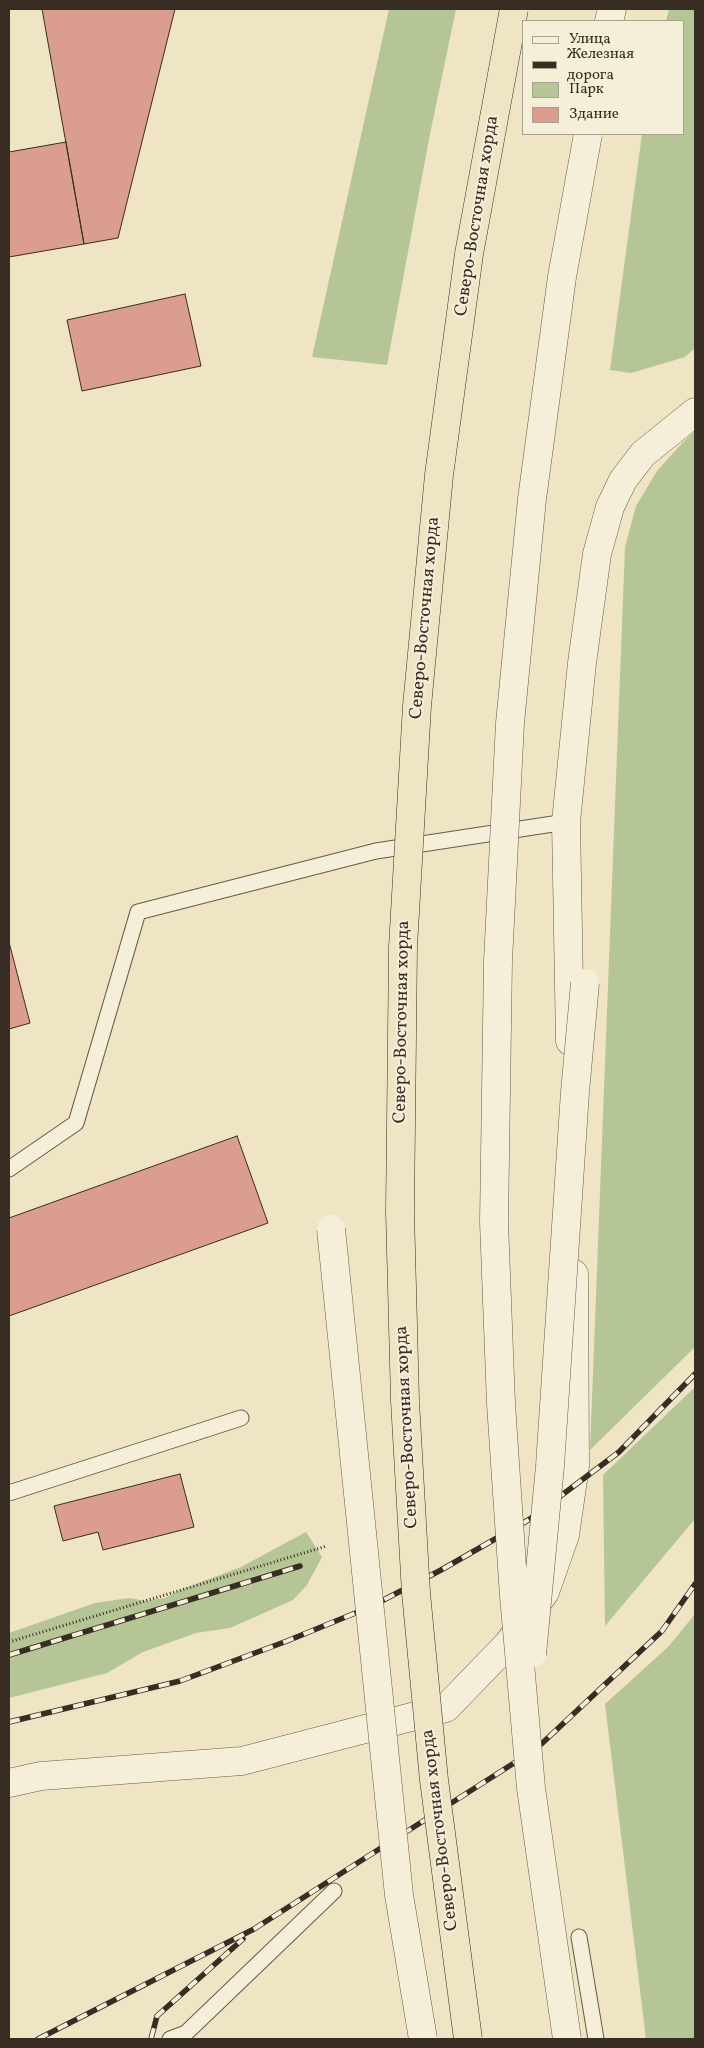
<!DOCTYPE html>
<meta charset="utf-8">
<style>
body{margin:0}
#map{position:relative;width:704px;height:2048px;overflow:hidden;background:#efe5c4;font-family:Vollkorn,serif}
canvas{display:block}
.frame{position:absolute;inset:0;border:10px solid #372d22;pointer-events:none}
.legend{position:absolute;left:522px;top:20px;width:162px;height:115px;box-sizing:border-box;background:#f5eed9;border:1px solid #a9a190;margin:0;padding:6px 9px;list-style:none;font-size:15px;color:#372d22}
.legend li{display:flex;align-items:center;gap:10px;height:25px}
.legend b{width:25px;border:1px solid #a9a190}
</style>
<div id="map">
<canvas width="704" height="2048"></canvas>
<div class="frame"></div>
<ul class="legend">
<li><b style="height:6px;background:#f5eed9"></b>Улица</li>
<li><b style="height:6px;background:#372d22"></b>Железная дорога</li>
<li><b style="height:14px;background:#b6c596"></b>Парк</li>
<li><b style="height:14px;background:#db9d90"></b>Здание</li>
</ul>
</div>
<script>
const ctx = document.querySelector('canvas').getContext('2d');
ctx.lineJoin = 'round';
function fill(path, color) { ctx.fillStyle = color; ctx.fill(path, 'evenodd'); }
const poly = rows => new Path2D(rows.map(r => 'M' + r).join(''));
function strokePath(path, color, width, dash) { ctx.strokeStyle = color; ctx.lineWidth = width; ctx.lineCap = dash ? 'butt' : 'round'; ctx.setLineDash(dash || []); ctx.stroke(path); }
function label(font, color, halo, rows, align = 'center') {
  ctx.font = font + ' Vollkorn,serif'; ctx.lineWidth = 4; ctx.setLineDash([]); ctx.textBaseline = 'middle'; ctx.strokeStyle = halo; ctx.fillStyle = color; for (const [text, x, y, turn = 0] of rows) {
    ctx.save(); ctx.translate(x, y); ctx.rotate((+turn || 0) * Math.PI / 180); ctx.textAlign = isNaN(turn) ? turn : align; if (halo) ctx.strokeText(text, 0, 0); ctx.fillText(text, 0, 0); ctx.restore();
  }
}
const green = poly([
 [389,9,456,9,429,139,387,365,312,357],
 [669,9,695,9,695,348,685,357,631,373,610,370,642,134,683,134,683,21,666,21],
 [695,431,695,1347,590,1450,625,547,636,506,657,471,683,442],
 [695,1387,695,1519,605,1626,603,1475],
 [306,1532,322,1557,307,1585,293,1600,230,1628,196,1633,143,1652,107,1673,9,1698,9,1633,95,1603,129,1598,146,1601,165,1598,180,1590,241,1567],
 [695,1614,695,2039,646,2039,605,1704,668,1647]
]);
const building = poly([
 [42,9,175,9,118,238,84,244,42,9],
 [66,142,84,244,9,257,9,152,66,142],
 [185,294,201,366,82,391,67,320,185,294],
 [9,942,30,1023,9,1029,9,942],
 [237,1136,268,1223,9,1316,9,1218,237,1136],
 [180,1474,194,1527,103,1550,98,1532,63,1541,54,1506,180,1474]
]);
const path = poly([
 [9,1642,327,1546]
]);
const service = poly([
 [9,1169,76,1123,138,912,376,851,566,822],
 [9,1493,241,1418],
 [579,1937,596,2039],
 [170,2039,186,2033,334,1891]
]);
const minor = poly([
 [609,21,612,9],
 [570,1041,566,822,582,663,597,554,610,507,623,480,643,454,695,412],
 [9,1783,41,1776,242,1761,446,1708,508,1644,545,1592,565,1535,575,1466,574,1274]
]);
const rail = poly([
 [9,1655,300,1566],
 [9,1722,180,1681,287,1641,370,1607,441,1570,530,1519,619,1452,695,1374],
 [38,2039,254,1929,536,1749,662,1631,695,1584],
 [151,2039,157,2016,243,1939]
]);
const minorBridge = poly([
 [331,1229,399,1895,423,2039],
 [532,1654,550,1466,575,1092,585,983],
 [567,2039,531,1788,514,1596,501,1404,494,1222,498,961,510,723,532,499,562,277,588,134]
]);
const primaryBridge = poly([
 [468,2039,434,1780,416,1593,405,1401,400,1212,403,947,417,706,439,475,469,254,514,9]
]);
const streetNames = [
 ["Северо-Восточная хорда",478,216,-81],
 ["Северо-Восточная хорда",426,618,-85],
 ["Северо-Восточная хорда",403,1022,-89],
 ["Северо-Восточная хорда",408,1427,-93],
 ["Северо-Восточная хорда",441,1830,-97]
];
fill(green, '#b6c596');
fill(building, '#db9d90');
strokePath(building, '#372d22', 1);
strokePath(service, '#655b4a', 17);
strokePath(minor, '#655b4a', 29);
strokePath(path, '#372d22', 3, [1, 2.5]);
strokePath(service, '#f5eed9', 15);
strokePath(minor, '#f5eed9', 28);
strokePath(rail, '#372d22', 5.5);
strokePath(rail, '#f5eed9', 4, [11]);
strokePath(minorBridge, '#655b4a', 29, []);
strokePath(primaryBridge, '#372d22', 29, []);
strokePath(minorBridge, '#f5eed9', 28);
strokePath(primaryBridge, '#efe5c4', 28);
label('18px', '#372d22', '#f5eed9', streetNames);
</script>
